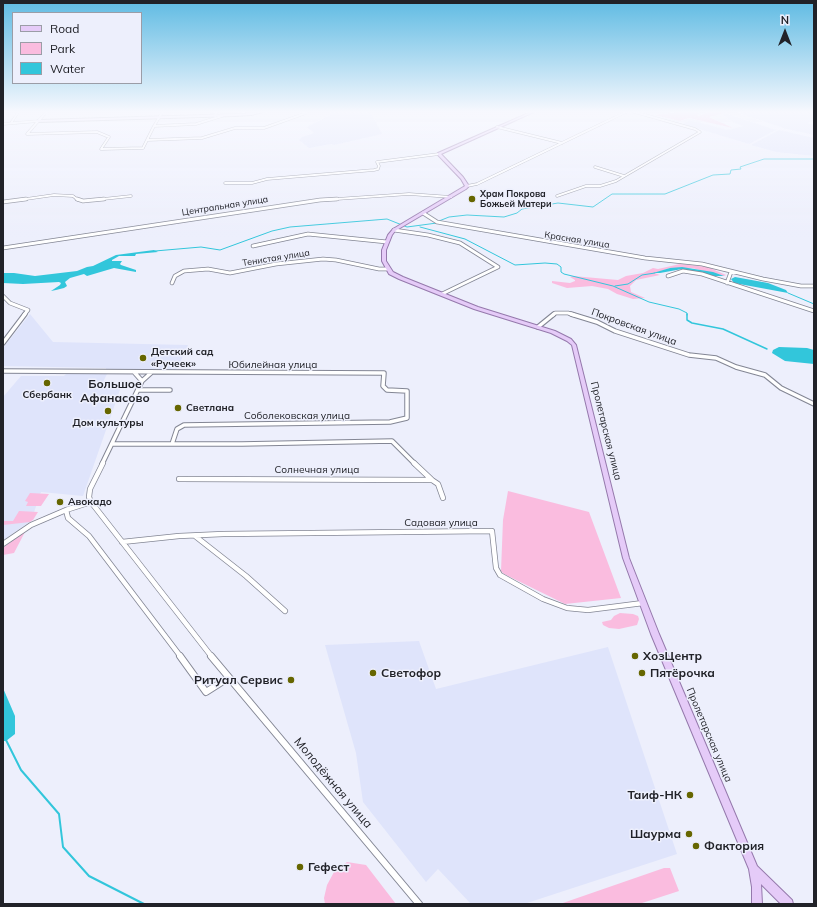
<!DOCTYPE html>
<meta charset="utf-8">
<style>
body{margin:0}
#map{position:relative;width:817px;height:907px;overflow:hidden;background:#edeffc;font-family:Mulish,sans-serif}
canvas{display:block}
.frame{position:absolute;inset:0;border:4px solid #212228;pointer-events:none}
.legend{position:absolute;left:12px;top:12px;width:130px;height:72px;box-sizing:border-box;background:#edeffc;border:1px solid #9b9da7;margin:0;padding:5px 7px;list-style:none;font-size:12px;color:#212228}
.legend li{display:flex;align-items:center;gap:8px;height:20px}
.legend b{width:20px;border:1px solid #9b9da7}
.north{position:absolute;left:765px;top:12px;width:40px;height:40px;-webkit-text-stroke:3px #edeffc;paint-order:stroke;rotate:0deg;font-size:11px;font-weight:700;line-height:16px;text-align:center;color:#212228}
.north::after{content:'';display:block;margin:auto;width:14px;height:18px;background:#212228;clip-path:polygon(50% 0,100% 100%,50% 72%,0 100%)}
</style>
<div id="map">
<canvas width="817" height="907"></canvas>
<div class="frame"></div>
<ul class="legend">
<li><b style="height:5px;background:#e5cbf8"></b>Road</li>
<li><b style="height:11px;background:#fabcdf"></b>Park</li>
<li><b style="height:11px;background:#32c6db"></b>Water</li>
</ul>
<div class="north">N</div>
</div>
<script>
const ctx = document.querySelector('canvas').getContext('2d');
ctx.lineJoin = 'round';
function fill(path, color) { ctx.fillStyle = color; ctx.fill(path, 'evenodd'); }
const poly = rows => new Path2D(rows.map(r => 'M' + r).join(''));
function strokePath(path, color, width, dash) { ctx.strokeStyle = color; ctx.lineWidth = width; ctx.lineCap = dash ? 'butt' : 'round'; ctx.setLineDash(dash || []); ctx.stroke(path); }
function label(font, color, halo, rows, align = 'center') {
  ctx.font = font + ' Mulish,sans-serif'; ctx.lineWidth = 3; ctx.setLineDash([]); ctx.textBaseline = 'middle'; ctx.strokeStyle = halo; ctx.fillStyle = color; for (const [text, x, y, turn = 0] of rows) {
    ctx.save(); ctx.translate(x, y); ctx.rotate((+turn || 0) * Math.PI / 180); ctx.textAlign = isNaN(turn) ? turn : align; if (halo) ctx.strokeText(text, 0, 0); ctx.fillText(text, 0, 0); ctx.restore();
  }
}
const built = poly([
 [330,111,370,111,382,134,334,145,331,144,309,148,299,140,302,137,314,133,307,127,330,115],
 [747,111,814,111,814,121,808,123,814,125,814,135,787,129,738,113],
 [728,114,776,130,749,144,683,124,689,120,728,130,743,126,726,119,729,118,722,115],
 [779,130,814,138,814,156,776,152,751,145],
 [30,314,53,342,188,345,177,369,106,369,106,368,3,366,3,348],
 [66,374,107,374,103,382,122,384,83,496,41,492,31,521,3,540,3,397,21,376,64,376],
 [419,641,436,689,608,647,677,854,524,904,471,904,438,869,426,882,363,802,356,753,325,645]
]);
const green = poly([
 [684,111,697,112,700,114,697,115,699,116,710,111,724,111,728,112,709,117,733,128,689,118,680,121,654,115],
 [680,264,708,267,726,275,724,276,692,268,670,268,655,273,660,275,636,280,630,286,631,292,645,298,633,299,617,294,608,289,592,286,567,288,552,283,552,281,570,283,575,281,575,280,570,277,573,276,618,280,626,276,643,273,653,268,658,269],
 [508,491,589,512,621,598,565,604,504,574,501,571,503,520],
 [30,493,49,494,41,506,26,506,28,502,25,501],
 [19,511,38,512,33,520,30,522,3,525,3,521,13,521],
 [26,530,14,553,3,555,3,548],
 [620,613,633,614,638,616,639,619,637,625,619,629,609,628,603,625,602,622,611,620,614,616],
 [347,862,366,865,396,904,325,904,324,898,327,885,334,872],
 [664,868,670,868,679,891,639,904,560,904]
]);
const water = poly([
 [154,250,158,252,136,254,135,256,119,256,112,260,112,261,122,261,120,264,121,265,136,270,136,272,114,268,87,276,84,274,70,278,65,282,67,286,64,288,56,290,51,291,60,285,61,283,59,282,23,284,3,283,3,273,14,273,35,276,77,271,87,267,93,266,116,255],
 [682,267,713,272,724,276,714,276,682,269,660,273,653,273,670,268],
 [735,277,768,283,786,290,788,293,734,283,731,279],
 [779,347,807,348,814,350,814,364,785,361,772,353,773,350],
 [3,688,15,716,15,734,6,741,3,741]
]);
const streamFar2 = poly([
 [439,221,449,217,467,215,504,217,517,213,522,209,558,203,593,207,612,194,665,194,713,175,730,174,731,170,741,169,740,167,764,159,814,159],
 [420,227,465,239,515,265,545,263,557,264,561,267,561,272,564,274,613,286,649,302,679,309,687,313,687,315],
 [155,251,201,247,220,250,272,231,290,227,387,219,407,227,437,223],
 [615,286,628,284,642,275,655,273],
 [788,293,814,304]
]);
const streamFar1 = poly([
 [687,314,687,320,692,323,723,329,767,349]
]);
const stream = poly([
 [6,740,21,770,59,814,63,847,89,876,144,904]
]);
const streetFar4 = poly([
 [296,111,306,113,307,111],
 [215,116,217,111],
 [11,123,19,111],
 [3,124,38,121],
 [154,126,163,111],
 [497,127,562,143],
 [27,134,97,132,109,137,101,149,143,148,154,126,196,124,222,116],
 [27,134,47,111],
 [147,140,202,138,235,128,264,128,306,113],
 [595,167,624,176],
 [225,183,252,183,267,179,374,170,378,169,379,166,377,162,439,154],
 [467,186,477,184,628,111],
 [557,196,586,186,600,186,616,181,700,132,695,129,631,111],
 [19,200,54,195,73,196,78,200],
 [94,200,131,196],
 [322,200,409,194,451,197]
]);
const streetFar3 = poly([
 [77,199,83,201,104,199],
 [3,202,26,199],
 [423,213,437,222,645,258,702,264,763,279,801,286,814,286],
 [394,230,428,235,460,243,498,267,442,294],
 [253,246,308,234,387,242],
 [3,248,320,200,337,199],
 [668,276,683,271,702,274,814,311],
 [172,283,175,276,184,271,208,269,230,273,276,264,323,259,336,260,379,269,387,269],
 [727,283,731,272],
 [3,296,10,303,28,310,24,315],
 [553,315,555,313,568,313,574,315]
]);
const streetFar2 = poly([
 [571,314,597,322,615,331,689,355,716,358,736,367,765,375,781,388,814,404],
 [538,327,554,314],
 [3,343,25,314],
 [3,371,384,373,383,386,387,390,407,391,407,418,390,422,184,425,177,429,172,444],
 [142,381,152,372],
 [139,390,170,390],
 [112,444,242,444,392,441,415,464],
 [102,464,142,381,134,372]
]);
const streetFar1 = poly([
 [103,463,90,489,89,497,91,502,212,657],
 [414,463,432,480],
 [179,479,432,480,438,484,443,498],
 [66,510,68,518,89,536,181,657],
 [195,536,246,576,285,611],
 [122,542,179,536,223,534,492,531,496,568,500,575,543,599,567,608,588,610,643,603],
 [3,544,31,525,66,510,91,502]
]);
const street = poly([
 [180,656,206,692,228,678],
 [211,656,419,904]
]);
const secondary = poly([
 [264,111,267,111,251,115,235,116,38,122,37,121,38,120,235,114,251,113,264,111]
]);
const primary = poly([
 [533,111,536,111,441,154,463,177,469,186,466,189,395,231,392,235,386,250,386,261,393,272,403,277,478,307,555,331,571,339,576,345,629,558,659,634,757,866,792,900,793,904,781,904,761,884,762,904,752,904,752,887,749,869,651,634,623,558,572,345,567,341,551,333,474,309,399,279,389,274,382,261,382,250,388,235,393,229,465,186,461,179,438,155,438,153,533,111]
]);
const markers = [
 [472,199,4,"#660"],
 [143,358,4,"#660"],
 [47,383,4,"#660"],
 [178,408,4,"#660"],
 [108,411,4,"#660"],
 [60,502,4,"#660"],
 [635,656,4,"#660"],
 [373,673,4,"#660"],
 [642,673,4,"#660"],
 [291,680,4,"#660"],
 [690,795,4,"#660"],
 [689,834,4,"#660"],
 [696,846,4,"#660"],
 [300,867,4,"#660"]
];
const farPoinames = [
 ["Храм Покрова",480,194],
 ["Божьей Матери",480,204]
];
const farStreetnames = [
 ["Центральная улица",225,206,-9],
 ["Красная улица",577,240,9],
 ["Тенистая улица",276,258,-9]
];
const streetNames = [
 ["Покровская улица",634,327,20],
 ["Юбилейная улица",273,365],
 ["Соболековская улица",297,416],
 ["Пролетарская улица",606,431,76],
 ["Солнечная улица",317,470],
 ["Садовая улица",441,523],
 ["Пролетарская улица",709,735,67]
];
const poiNames = [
 ["Детский сад",151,352],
 ["«Ручеек»",151,364],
 ["Сбербанк",47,395,"center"],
 ["Светлана",186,408],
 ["Дом культуры",108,423,"center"],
 ["Авокадо",68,502]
];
const quarterNames = [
 ["Большое",115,384],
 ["Афанасово",115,398]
];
const nearPoinames = [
 ["ХозЦентр",643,656],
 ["Светофор",381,673],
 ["Пятёрочка",650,673],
 ["Ритуал Сервис",283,680,"right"],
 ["Таиф-НК",682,795,"right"],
 ["Шаурма",681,834,"right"],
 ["Фактория",704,846],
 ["Гефест",308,867]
];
const nearStreetnames = [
 ["Молодёжная улица",333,783,50]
];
fill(built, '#dfe4fb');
fill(green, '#fabcdf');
fill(water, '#32c6db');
strokePath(streamFar2, '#32c6db', 1);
strokePath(streamFar1, '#32c6db', 1.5);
strokePath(stream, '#32c6db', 2);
strokePath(streetFar4, '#838694', 3);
strokePath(streetFar3, '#838694', 4.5);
strokePath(streetFar2, '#838694', 5.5);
strokePath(streetFar1, '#838694', 6);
strokePath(street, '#838694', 8);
strokePath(secondary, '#838694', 2);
strokePath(primary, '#9579ac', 2);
strokePath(streetFar4, '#fff', 2);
strokePath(streetFar3, '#fff', 3);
strokePath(streetFar2, '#fff', 3.5);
strokePath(streetFar1, '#fff', 4.5);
strokePath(street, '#fff', 6);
fill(secondary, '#f2e5fb');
fill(primary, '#e5cbf8');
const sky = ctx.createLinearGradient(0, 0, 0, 238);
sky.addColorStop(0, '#5fbbe3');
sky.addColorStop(0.47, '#f7f8fe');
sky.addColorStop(1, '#f7f8fe00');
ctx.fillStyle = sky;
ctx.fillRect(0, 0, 817, 238);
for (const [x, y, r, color] of markers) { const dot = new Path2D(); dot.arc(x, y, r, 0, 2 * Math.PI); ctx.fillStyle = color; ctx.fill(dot); strokePath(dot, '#edeffc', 1.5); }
label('bold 9px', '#212228', '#edeffc', farPoinames, 'left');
label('9px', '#212228', '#edeffc', farStreetnames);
label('10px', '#212228', '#edeffc', streetNames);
label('bold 10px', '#212228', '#edeffc', poiNames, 'left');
label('bold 12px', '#212228', '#edeffc', quarterNames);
label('bold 12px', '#212228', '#edeffc', nearPoinames, 'left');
label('12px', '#212228', '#edeffc', nearStreetnames);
</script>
